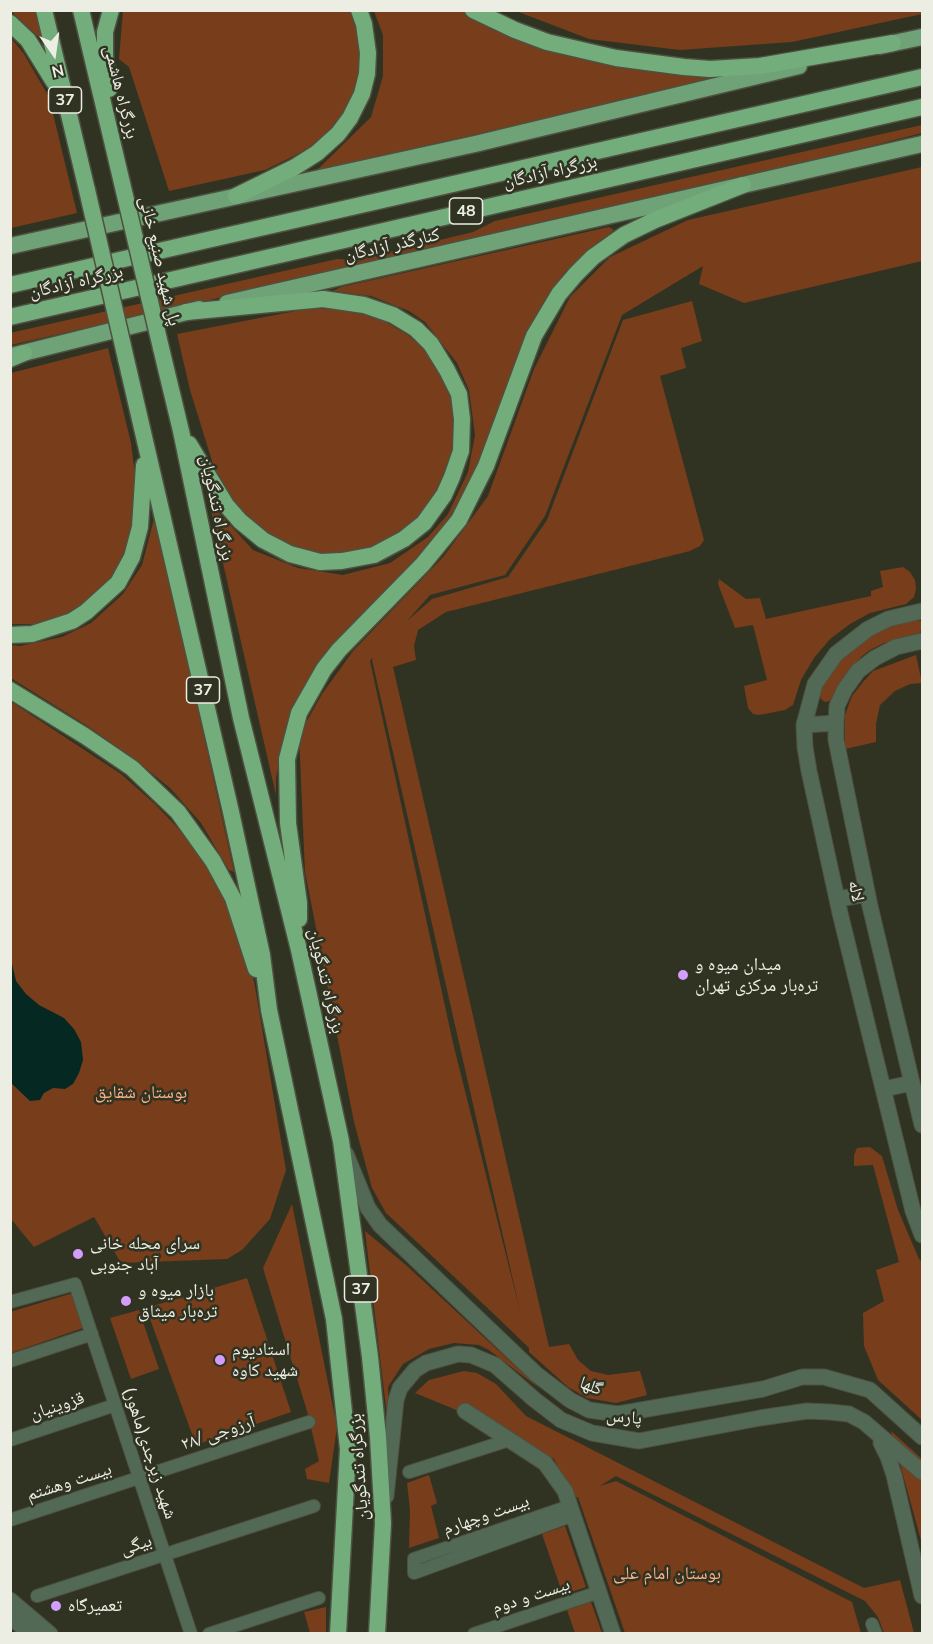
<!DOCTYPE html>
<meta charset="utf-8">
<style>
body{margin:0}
#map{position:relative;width:933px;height:1644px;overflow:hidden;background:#303322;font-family:Mulish,sans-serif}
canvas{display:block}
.frame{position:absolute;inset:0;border:12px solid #eceee3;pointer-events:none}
.north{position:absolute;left:24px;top:24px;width:60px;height:60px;-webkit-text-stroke:4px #303322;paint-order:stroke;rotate:167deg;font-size:16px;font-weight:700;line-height:24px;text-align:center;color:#eceee3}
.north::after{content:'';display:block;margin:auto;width:21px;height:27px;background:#eceee3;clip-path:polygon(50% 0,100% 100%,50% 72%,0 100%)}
</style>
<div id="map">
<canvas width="933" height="1644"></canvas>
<div class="frame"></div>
<div class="north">N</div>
</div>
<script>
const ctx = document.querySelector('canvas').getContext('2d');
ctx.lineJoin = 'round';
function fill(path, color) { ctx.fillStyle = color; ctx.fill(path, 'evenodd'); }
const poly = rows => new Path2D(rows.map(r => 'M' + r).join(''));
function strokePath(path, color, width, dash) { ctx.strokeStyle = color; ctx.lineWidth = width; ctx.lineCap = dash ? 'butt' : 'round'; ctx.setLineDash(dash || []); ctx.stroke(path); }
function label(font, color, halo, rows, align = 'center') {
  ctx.font = font + ' Mulish,"Noto Naskh Arabic",sans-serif'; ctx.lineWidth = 5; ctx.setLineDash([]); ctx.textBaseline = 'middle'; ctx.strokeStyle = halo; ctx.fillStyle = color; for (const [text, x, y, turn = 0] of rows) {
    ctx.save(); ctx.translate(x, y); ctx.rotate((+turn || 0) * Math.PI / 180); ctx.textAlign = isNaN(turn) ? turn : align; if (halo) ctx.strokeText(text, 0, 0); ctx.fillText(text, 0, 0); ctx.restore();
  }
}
const green = poly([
 [11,10,37,11,44,42,11,11],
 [922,10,922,14,792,42,680,50,589,39,516,11],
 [123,11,354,11,360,33,358,75,354,97,327,134,317,143,294,156,265,170,169,191,129,67,119,59],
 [374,11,465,11,674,74,716,79,316,171,371,117,383,76,383,35],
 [11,38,24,54,49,97,77,213,11,228],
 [922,125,922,133,729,182,11,345,10,333,337,259,356,260,473,232,495,221],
 [922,167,922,261,744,303,699,284,703,266,622,315,545,516,505,575,430,595,407,621,432,599,508,577,547,520,623,320,692,301,702,341,681,348,686,368,660,376,704,540,700,546,690,551,446,612,418,630,414,646,416,660,393,667,549,1347,569,1344,578,1360,591,1371,608,1375,640,1371,647,1395,616,1403,587,1398,568,1387,529,1352,529,1348,496,1316,386,1213,372,1188,354,1122,305,872,299,735,322,694,353,651,444,556,488,496,534,369,570,297,610,257,688,220],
 [373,657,372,660,520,1311,453,1043,370,661],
 [609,227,614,230,565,272,530,327,475,480,452,518,412,565,318,663,288,721,276,778,276,795,209,502,253,550,298,568,343,575,390,563,428,537,448,514,468,472,475,435,469,390,457,363,425,322,409,311,371,296,333,291,341,287],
 [306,309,348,309,374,315,408,335,432,356,452,396,455,439,449,470,421,518,388,542,368,550,323,554,290,548,256,526,232,503,217,477,190,390,177,334],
 [108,348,131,443,136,482,136,519,125,557,104,590,69,614,37,624,11,624,11,373],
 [155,515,234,872,229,870,201,823,170,788,133,758,89,727,11,678,10,645,20,646,62,637,91,623,123,594,142,565],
 [903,567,910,572,915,580,916,589,914,597,906,604,870,613,850,624,830,639,814,658,801,680,793,705,785,710,759,715,753,714,748,708,744,686,767,680,753,625,735,628,718,584,719,579,746,599,760,598,766,619,871,596,871,591,883,587,880,571],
 [916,620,921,621,922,627,920,633,884,643,870,650,862,656,846,676,830,701,825,702,821,699,819,694,822,686,838,660,863,639,891,626],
 [916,655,922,683,910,684,895,691,880,705,876,724,876,742,845,749,845,715,852,696,863,682,873,671],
 [10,701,121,774,155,804,210,862,254,981,286,1170,270,1219,242,1250,227,1259,121,1263,94,1217,34,1247,11,1219],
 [870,1147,882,1156,898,1210,919,1259,922,1262,922,1420,878,1380,864,1346,863,1313,884,1301,876,1270,899,1262,873,1165,854,1166,854,1155,857,1148],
 [292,1204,337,1427,329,1483,307,1479,305,1469,319,1461,307,1411,263,1268],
 [365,1231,406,1265,540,1389,489,1350,479,1345,454,1343,429,1349,403,1364,388,1387,390,1441],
 [247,1278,291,1412,196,1445,146,1308],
 [73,1293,83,1328,11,1353,10,1312],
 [139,1310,159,1369,131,1379,110,1318],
 [464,1371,477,1373,496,1384,526,1416,864,1588,900,1580,914,1633,884,1633,878,1617,865,1601,616,1476,600,1486,616,1481,852,1602,861,1633,625,1633,578,1497,573,1499,554,1459,454,1409,415,1393,429,1380],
 [891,1431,922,1459,922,1544],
 [429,1475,437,1503,431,1506,439,1538,409,1548,410,1510,407,1483],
 [565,1526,586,1587,563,1595,542,1534],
 [591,1602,602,1633,575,1633,567,1610],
 [326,1607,326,1633,310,1633,304,1612]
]);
const water = poly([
 [11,929,12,964,16,981,26,994,39,1005,64,1018,74,1029,81,1042,83,1060,79,1073,73,1084,65,1089,53,1088,44,1093,40,1100,30,1101,11,1083]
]);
const minor = poly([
 [10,1302,75,1284,191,1634],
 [10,1361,92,1334],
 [10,1440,115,1405],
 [409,1472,509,1440],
 [570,1506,414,1559,414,1573,574,1515],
 [10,1520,309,1422],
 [37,1596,314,1506],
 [872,1624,876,1634],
 [209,1634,319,1598],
 [474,1634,599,1592]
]);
const tertiary = poly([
 [922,611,888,619,868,629,836,654,815,684,804,725,805,747,809,771,840,913,913,1211,922,1235],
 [922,641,896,647,875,658,858,671,845,689,837,706,836,723,836,740,870,906,922,1125],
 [804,725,836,723],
 [838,899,867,894],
 [884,1089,912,1083],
 [346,1154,368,1208,380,1225,536,1374,570,1400,589,1410,618,1414,763,1389,802,1377,824,1377,870,1390,922,1437],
 [465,1411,545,1463,565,1491,613,1634],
 [881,1443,888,1457,894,1475,922,1596],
 [386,1496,396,1400,400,1388,415,1370,426,1363,458,1354,471,1355,495,1365,535,1400,561,1420,592,1433,639,1441,760,1418,807,1411,830,1412,849,1414,864,1422,922,1472],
 [10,1600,50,1634],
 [10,1616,30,1634]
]);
const primary = poly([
 [880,46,922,37],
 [10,246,475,144,799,66],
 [227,303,922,144],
 [11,356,199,309]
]);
const trunk = poly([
 [44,10,87,190],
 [81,10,122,183],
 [473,10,515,30,547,42,616,58,684,67,710,69,760,66,893,43],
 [10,23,28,40,54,82],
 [109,89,105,56,105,32,111,10],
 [236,196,295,167,317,153,338,134,350,118,362,94,367,74,368,53,364,24,359,10],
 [10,285,922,77],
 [186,312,323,299,364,305,393,315,416,329,431,344,447,370,459,394,462,419,461,451,452,477,444,495,424,523,404,539,374,555,342,561,320,562,290,554,263,540,240,521,226,505,189,444],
 [10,317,922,107],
 [161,348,181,431,241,718,299,950,341,1141,370,1357,378,1437,383,1523,377,1634],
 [10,359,24,353],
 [129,372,231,812,262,955,269,1010,334,1319,348,1449,338,1634],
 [10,635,32,634,72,621,86,612,118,583,132,557,140,527,144,465],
 [10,690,85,736,132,768,178,812,213,861,233,898,256,969],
 [299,919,299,903,288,823,287,759,299,713,324,669,339,650,423,564,459,520,486,466,534,336,559,294,576,274,593,257,624,235,655,220,743,185]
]);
const trunkBridge = poly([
 [122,183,161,348],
 [87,190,129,372]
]);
const markers = [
 [683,975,6,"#d29dfd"],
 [78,1254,6,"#d29dfd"],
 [126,1301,6,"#d29dfd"],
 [220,1360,6,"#d29dfd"],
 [56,1606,6,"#d29dfd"]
];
const shields = [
 [65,100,33],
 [466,211,33],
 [203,690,33],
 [361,1289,33]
];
const shieldNames = [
 ["37",65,100],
 ["48",466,211],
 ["37",203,690],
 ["37",361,1289]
];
const streetNames = [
 ["بزرگراه هاشمی",121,92,76],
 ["بزرگراه آزادگان",550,172,-13],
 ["کنارگذر آزادگان",392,245,-13],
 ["پل شهید صنیع خانی",160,261,77],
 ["بزرگراه آزادگان",76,282,-13],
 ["بزرگراه تندگویان",217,508,78],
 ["لاله",856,891,78],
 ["بزرگراه تندگویان",326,981,77],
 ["گلها",591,1386,22],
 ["قزوینیان",57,1406,-18],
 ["پارس",624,1417,5],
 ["آرزوجی /۲۸",218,1433,-18],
 ["شهید زبرجدی(ماهور)",150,1453,72],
 ["بزرگراه تندگویان",359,1467,-94],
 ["بیست وهشتم",69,1482,-18],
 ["بیست وچهارم",486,1515,-19],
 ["بیگی",136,1545,-18],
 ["بیست و دوم",531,1596,-18]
];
const poiNames = [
 ["میدان میوه و",695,965],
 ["تره‌بار مرکزی تهران",695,986],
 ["سرای محله خانی",90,1244],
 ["آباد جنوبی",90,1265],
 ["بازار میوه و",138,1291],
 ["تره‌بار میثاق",138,1312],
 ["استادیوم",232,1350],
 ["شهید کاوه",232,1371],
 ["تعمیرگاه",68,1606]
];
const parkNames = [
 ["بوستان شقایق",141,1093],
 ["بوستان امام علی",667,1574]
];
fill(green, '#783d1b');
fill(water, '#062823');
strokePath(minor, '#4e5141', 14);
strokePath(tertiary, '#4e5141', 17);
strokePath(primary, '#4e5141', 19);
strokePath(trunk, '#4e5141', 19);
strokePath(minor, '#526a55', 12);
strokePath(tertiary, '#526a55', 15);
strokePath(primary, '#6fa276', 16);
strokePath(trunk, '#74ad7c', 16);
strokePath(trunkBridge, '#4e5141', 19, []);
strokePath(trunkBridge, '#74ad7c', 16);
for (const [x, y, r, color] of markers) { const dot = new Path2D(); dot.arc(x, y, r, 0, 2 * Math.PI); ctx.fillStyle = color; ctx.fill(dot); strokePath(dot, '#303322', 2); }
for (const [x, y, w] of shields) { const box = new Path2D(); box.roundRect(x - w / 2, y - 13, w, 26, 4.5); ctx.fillStyle = '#303322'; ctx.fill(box); strokePath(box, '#eceee3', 1.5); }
label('bold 16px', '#eceee3', null, shieldNames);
label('18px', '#eceee3', '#303322', streetNames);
label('18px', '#eceee3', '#303322', poiNames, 'left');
label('18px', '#fcb189', '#303322', parkNames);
</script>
